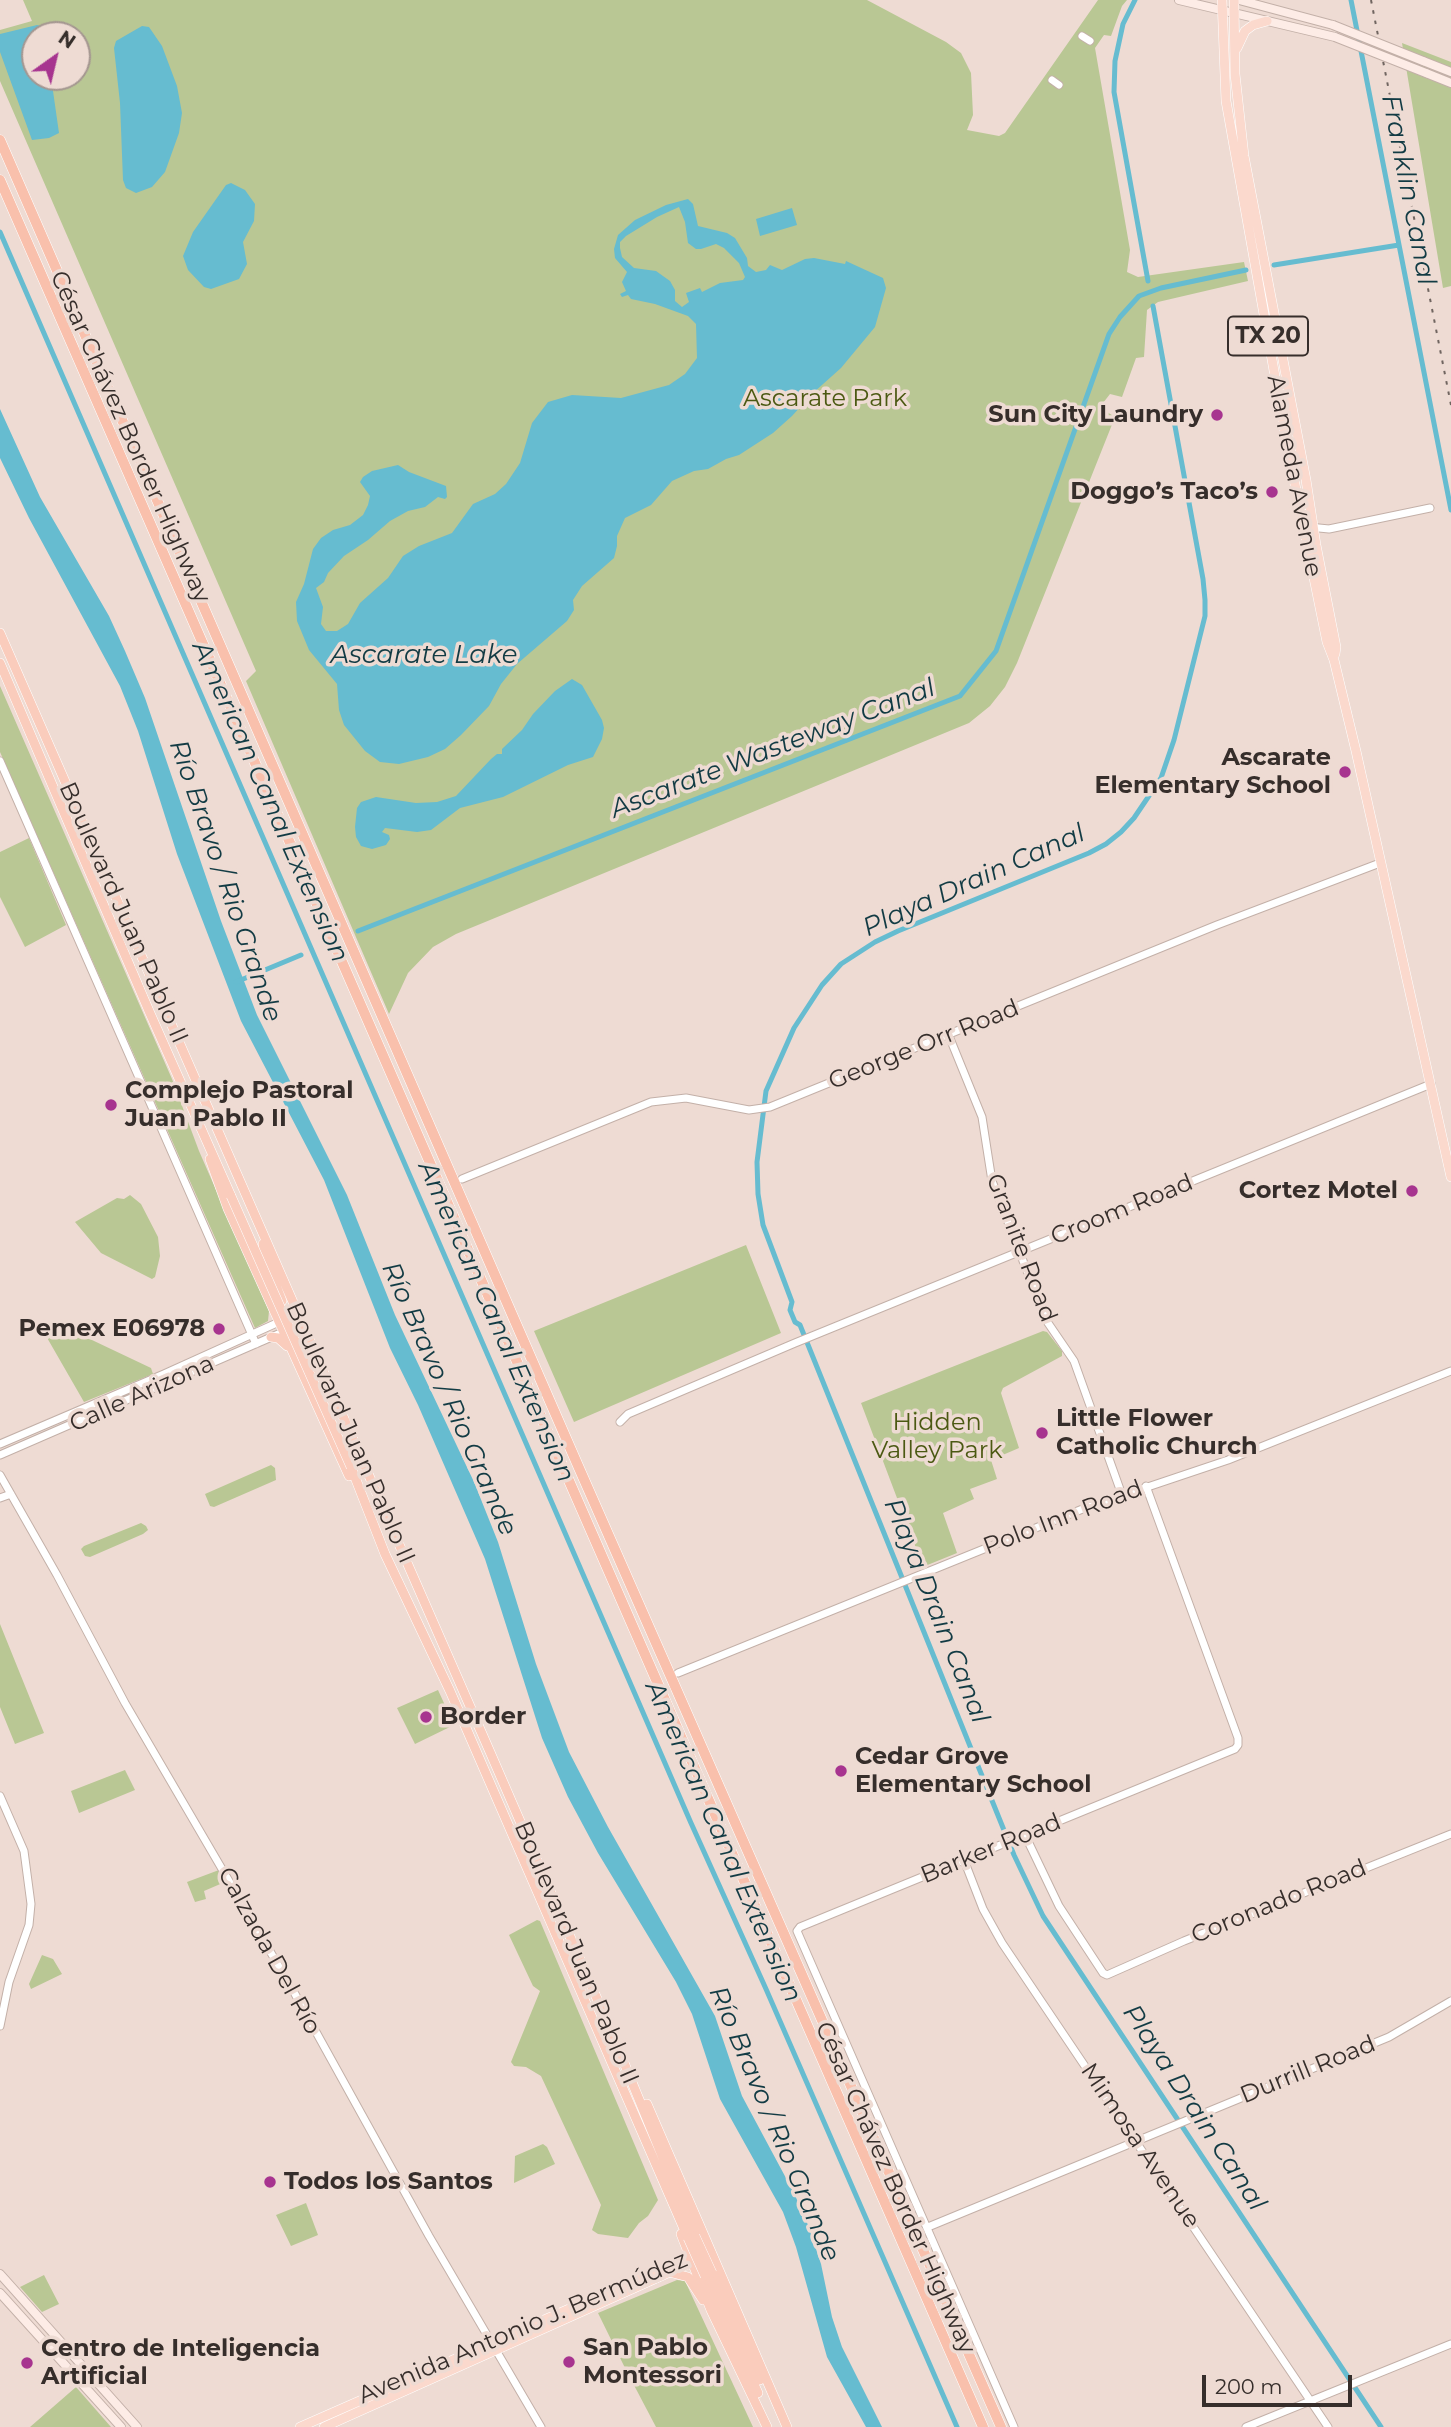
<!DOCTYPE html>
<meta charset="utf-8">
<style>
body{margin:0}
#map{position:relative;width:1451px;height:2427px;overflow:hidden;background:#eedbd3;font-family:Montserrat,sans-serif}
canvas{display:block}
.north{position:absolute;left:21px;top:21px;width:70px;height:70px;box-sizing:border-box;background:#eedbd3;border:2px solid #a49690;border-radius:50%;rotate:34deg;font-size:19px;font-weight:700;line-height:28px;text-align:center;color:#362e2b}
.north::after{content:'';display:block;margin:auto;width:24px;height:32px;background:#a7348f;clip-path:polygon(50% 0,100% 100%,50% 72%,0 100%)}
.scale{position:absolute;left:1202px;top:2375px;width:150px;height:32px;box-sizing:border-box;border:4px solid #362e2b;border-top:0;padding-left:9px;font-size:21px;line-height:24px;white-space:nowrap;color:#362e2b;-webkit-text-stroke:5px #eedbd3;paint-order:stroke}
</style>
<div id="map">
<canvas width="1451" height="2427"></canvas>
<div class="north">N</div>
<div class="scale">200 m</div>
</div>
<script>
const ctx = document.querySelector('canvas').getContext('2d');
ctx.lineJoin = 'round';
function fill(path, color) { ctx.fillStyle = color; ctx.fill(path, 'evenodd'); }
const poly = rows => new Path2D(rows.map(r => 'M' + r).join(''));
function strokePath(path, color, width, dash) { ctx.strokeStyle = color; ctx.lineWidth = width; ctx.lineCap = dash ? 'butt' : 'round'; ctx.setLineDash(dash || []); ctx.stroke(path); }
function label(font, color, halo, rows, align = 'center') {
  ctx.font = font + ' Montserrat,sans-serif'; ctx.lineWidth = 7; ctx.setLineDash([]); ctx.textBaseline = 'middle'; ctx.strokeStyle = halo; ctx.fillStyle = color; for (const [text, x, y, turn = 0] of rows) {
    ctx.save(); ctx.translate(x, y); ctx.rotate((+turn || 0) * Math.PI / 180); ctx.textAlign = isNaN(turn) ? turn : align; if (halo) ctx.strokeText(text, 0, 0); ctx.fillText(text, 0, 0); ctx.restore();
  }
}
const green = poly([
 [23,0,867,0,946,42,961,53,971,73,973,115,967,130,999,136,1005,133,1098,0,1127,0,1122,6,1111,36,1104,35,1095,48,1130,250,1127,272,1138,277,1244,262,1248,281,1158,302,1147,310,1144,357,1136,358,1122,397,1110,394,1103,403,1107,412,1115,417,1017,663,1005,687,990,706,969,723,456,934,433,947,408,973,389,1014,246,681,256,671,0,81,0,30,32,21],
 [35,35,77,35,77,77,35,77],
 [1402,43,1451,62,1451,286,1443,288],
 [0,686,172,1079,199,1151,269,1311,268,1321,255,1328,0,752],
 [29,838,66,925,25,947,0,897,0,852],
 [130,1195,141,1204,158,1237,160,1256,155,1277,152,1279,101,1253,75,1222,117,1198,124,1199],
 [746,1245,781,1333,574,1422,534,1331],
 [54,1322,151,1368,153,1374,84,1402,42,1329],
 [1043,1331,1047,1332,1062,1351,1062,1356,1003,1388,1001,1393,1019,1448,991,1460,997,1479,970,1489,974,1499,943,1513,957,1553,925,1566,922,1564,861,1403],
 [271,1465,275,1468,276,1480,214,1507,210,1506,205,1494],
 [141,1523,146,1526,148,1530,143,1534,90,1557,85,1556,81,1549,84,1546],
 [0,1624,44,1733,15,1744,0,1707],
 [438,1690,454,1725,415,1744,397,1708],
 [125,1770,135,1790,79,1813,71,1791],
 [219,1870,225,1882,204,1891,206,1899,195,1902,187,1882],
 [537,1920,540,1921,658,2200,648,2216,639,2223,628,2238,598,2234,592,2230,601,2205,541,2076,526,2067,514,2066,511,2062,540,1991,533,1986,509,1935],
 [42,1955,53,1959,62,1974,31,1989,29,1984],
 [543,2144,547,2147,555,2164,514,2183,515,2156],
 [306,2203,318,2235,291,2246,276,2215],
 [44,2275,59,2304,42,2312,20,2287],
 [677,2280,685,2281,753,2427,656,2427,626,2370,598,2313],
 [76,2387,111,2427,30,2427]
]);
const water = poly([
 [37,25,41,26,43,35,35,35,35,77,51,77,59,133,49,138,32,140,0,52,0,34],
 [142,26,149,27,162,46,177,86,182,113,179,133,165,172,152,187,136,193,126,188,123,180,120,103,114,48,116,41],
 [231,183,245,190,255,204,254,221,243,242,247,264,239,279,211,289,204,287,188,270,183,256,193,232,226,185],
 [688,199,693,204,698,226,727,233,735,238,747,258,748,266,756,272,766,270,770,265,782,270,805,259,814,258,845,264,846,261,883,278,886,288,875,327,841,368,813,393,792,416,773,433,739,455,726,459,708,469,694,471,672,481,651,505,625,518,617,536,617,546,614,558,582,586,573,600,574,610,567,621,517,664,501,684,489,706,461,735,445,749,428,757,399,764,380,762,365,751,344,725,339,710,337,684,309,650,297,621,296,602,304,584,313,549,321,538,333,530,350,525,363,515,368,505,370,496,360,482,363,477,372,471,398,465,409,472,446,486,447,497,445,499,438,497,425,507,408,511,390,521,368,540,344,556,328,573,324,582,316,588,323,607,321,624,326,631,337,631,348,624,360,603,388,578,403,556,419,546,452,533,473,504,495,494,506,484,520,463,532,423,548,402,572,395,621,398,669,385,685,374,697,358,696,324,688,316,655,304,631,299,628,295,622,297,620,294,626,291,622,282,627,272,615,258,614,249,618,235,635,220,666,205],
 [679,207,685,222,688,243,696,249,701,249,716,244,724,248,739,263,745,277,743,280,720,283,702,292,700,288,686,293,689,302,682,307,675,301,675,290,670,281,656,271,634,268,622,257,620,248,620,242,626,236,657,217],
 [792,208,797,225,760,236,756,219],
 [0,409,40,497,109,616,125,651,145,698,221,921,257,1015,347,1195,395,1315,474,1482,498,1542,536,1664,569,1752,608,1827,715,2016,742,2096,794,2193,808,2225,821,2264,832,2317,842,2347,882,2427,866,2427,827,2357,796,2247,783,2212,720,2099,692,2014,676,1982,598,1853,568,1797,542,1738,485,1559,418,1405,390,1348,324,1180,241,1021,177,854,138,731,120,686,29,518,0,458],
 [572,679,582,685,602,720,604,728,602,739,593,757,568,765,503,797,460,808,431,830,417,832,385,828,382,832,389,835,390,839,386,845,372,849,361,846,356,837,355,827,357,808,361,802,376,797,416,803,437,802,456,796,491,759,497,754,502,754,502,749,522,730,533,714,555,691]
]);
const canal = poly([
 [1135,0,1123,24,1115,61,1114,92,1148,281],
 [1351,0,1451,510],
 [0,232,691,1823,766,1989,957,2427],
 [1274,265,1399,245],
 [1153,306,1203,579,1205,600,1205,616,1174,740,1161,778,1134,818,1121,832,1106,844,1089,853,898,931,875,942,841,964,822,985,794,1028,766,1091,757,1162,758,1194,763,1225,792,1302,790,1310,795,1322,800,1325,1014,1855,1043,1916,1381,2427],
 [358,931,960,696,996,651,1109,334,1120,317,1139,296,1161,288,1246,270],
 [236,982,301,955]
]);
const tertiary = poly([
 [1082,36,1090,41],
 [1052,80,1059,85],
 [1309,527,1329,529,1430,508],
 [0,761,256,1344],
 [949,1036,982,1117,992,1181,1046,1320,1074,1361,1122,1495],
 [462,1179,651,1102,686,1098,749,1110,770,1107,1217,925,1380,863],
 [620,1422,628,1414,795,1343,1431,1084],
 [0,1444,164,1374,279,1322],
 [0,1455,283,1332],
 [0,1475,57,1575,125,1703,295,1994,429,2236,541,2427],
 [0,1498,11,1494],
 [678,1673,1085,1508,1228,1460,1451,1371],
 [0,1796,24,1851,31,1904,29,1925,9,1982,0,2026],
 [1025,1835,1059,1906,1103,1973,1107,1975,1184,1941,1451,1834],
 [964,1860,983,1909,1002,1943,1328,2427],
 [928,2227,1389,2037,1451,2001],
 [1014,2427,797,1931,800,1927,1235,1749,1238,1745,1238,1738,1146,1486],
 [1246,2427,1451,2344]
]);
const secondary = poly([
 [1179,0,1335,37],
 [1239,0,1333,25],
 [1423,61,1451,72],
 [1426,73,1451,83],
 [0,2274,137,2427],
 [0,2293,121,2427]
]);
const primary = poly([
 [1222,0,1226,101,1289,455,1327,642,1334,660,1356,751,1451,1177],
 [1234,0,1235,74,1244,156,1306,480,1316,545,1336,647,1335,654],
 [1237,48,1245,31,1253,25,1267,21],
 [300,2427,694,2254],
 [324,2427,697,2260]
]);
const trunk = poly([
 [0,633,490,1752,611,2031,695,2236],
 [0,663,149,1011,231,1196],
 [210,1159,228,1209,349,1476],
 [263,1244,265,1257,282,1301],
 [271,1337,278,1338,287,1346],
 [303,1349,315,1370,322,1378],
 [351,1467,385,1554,450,1691,688,2238],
 [647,2104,787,2427],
 [681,2234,711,2310,767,2427],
 [669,2272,688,2277,703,2300],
 [712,2273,760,2380],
 [705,2276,758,2393]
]);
const motorway = poly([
 [0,140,579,1468,1001,2427],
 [0,180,983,2427]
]);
const rail = poly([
 [1371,0,1451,405]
]);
const secondaryBridge = poly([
 [1333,25,1423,61],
 [1335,37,1426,73]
]);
const trunkBridge = poly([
 [231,1196,351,1467],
 [695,2236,712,2273],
 [688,2238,705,2276]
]);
const markers = [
 [1217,415,7,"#a7348f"],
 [1272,492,7,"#a7348f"],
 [1345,772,7,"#a7348f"],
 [111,1105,7,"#a7348f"],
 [1412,1191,7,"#a7348f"],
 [219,1329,7,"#a7348f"],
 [1042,1433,7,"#a7348f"],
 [426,1717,7,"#a7348f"],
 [841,1771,7,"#a7348f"],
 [270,2182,7,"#a7348f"],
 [569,2362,7,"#a7348f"],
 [27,2363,7,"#a7348f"]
];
const shields = [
 [1268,336,80]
];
const shieldNames = [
 ["TX 20",1268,336]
];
const parkNames = [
 ["Ascarate Park",825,399],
 ["Hidden",937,1423],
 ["Valley Park",937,1451]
];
const poiNames = [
 ["Sun City Laundry",1203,415,"right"],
 ["Doggo’s Taco’s",1258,492,"right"],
 ["Ascarate",1331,758,"right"],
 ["Elementary School",1331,786,"right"],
 ["Complejo Pastoral",125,1091],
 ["Juan Pablo II",125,1119],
 ["Cortez Motel",1398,1191,"right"],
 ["Pemex E06978",205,1329,"right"],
 ["Little Flower",1056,1419],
 ["Catholic Church",1056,1447],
 ["Border",440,1717],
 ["Cedar Grove",855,1757],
 ["Elementary School",855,1785],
 ["Todos los Santos",284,2182],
 ["San Pablo",583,2348],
 ["Montessori",583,2376],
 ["Centro de Inteligencia",41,2349],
 ["Artificial",41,2377]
];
const streetNames = [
 ["César Chávez Border Highway",130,437,66],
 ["Alameda Avenue",1294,476,79],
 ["Boulevard Juan Pablo II",123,913,66],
 ["George Orr Road",924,1045,-22],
 ["Croom Road",1122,1210,-22],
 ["Granite Road",1021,1248,69],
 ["Calle Arizona",142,1394,-24],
 ["Boulevard Juan Pablo II",350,1433,66],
 ["Polo Inn Road",1063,1518,-21],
 ["Barker Road",991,1849,-22],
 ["Coronado Road",1279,1902,-22],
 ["Calzada Del Río",269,1951,61],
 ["Boulevard Juan Pablo II",576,1953,67],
 ["Durrill Road",1308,2070,-22],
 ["Mimosa Avenue",1140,2146,56],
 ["César Chávez Border Highway",895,2188,66],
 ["Avenida Antonio J. Bermúdez",523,2328,-23]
];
const waterNames = [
 ["Franklin Canal",1408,190,79],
 ["Ascarate Lake",424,655],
 ["Ascarate Wasteway Canal",773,749,-21],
 ["American Canal Extension",270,802,66],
 ["Río Bravo / Rio Grande",225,881,71],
 ["Playa Drain Canal",974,881,-24],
 ["American Canal Extension",496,1322,66],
 ["Río Bravo / Rio Grande",449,1399,66],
 ["Playa Drain Canal",936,1611,68],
 ["American Canal Extension",723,1842,66],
 ["Playa Drain Canal",1194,2108,57],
 ["Río Bravo / Rio Grande",774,2124,67]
];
fill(green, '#b9c794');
fill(water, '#66bcd0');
strokePath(canal, '#66bcd0', 5);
strokePath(tertiary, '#c3b0a8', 9);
strokePath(secondary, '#c3b0a8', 10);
strokePath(primary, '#fff', 10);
strokePath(trunk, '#fff', 10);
strokePath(motorway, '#fff', 11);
strokePath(tertiary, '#fff', 7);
strokePath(secondary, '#fdece6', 8);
strokePath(primary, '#fbd9cd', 9);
strokePath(trunk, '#faccbc', 9);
strokePath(motorway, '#f9c0ac', 10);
strokePath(rail, '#706560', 2, [3.5, 7]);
strokePath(secondaryBridge, '#c3b0a8', 10, []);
strokePath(trunkBridge, '#fff', 10, []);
strokePath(secondaryBridge, '#fdece6', 8);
strokePath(trunkBridge, '#faccbc', 9);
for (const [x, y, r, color] of markers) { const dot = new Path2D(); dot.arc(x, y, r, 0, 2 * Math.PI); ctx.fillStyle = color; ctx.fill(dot); strokePath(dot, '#eedbd3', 2.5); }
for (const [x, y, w] of shields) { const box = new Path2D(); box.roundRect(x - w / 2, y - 19.5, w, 39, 5); ctx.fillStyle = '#eedbd3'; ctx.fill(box); strokePath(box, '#362e2b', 2); }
label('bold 23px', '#362e2b', null, shieldNames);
label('24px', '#4b5912', '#eedbd3', parkNames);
label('bold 24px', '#362e2b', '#eedbd3', poiNames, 'left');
label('24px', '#362e2b', '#eedbd3', streetNames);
label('italic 26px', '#123b44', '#eedbd3', waterNames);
</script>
